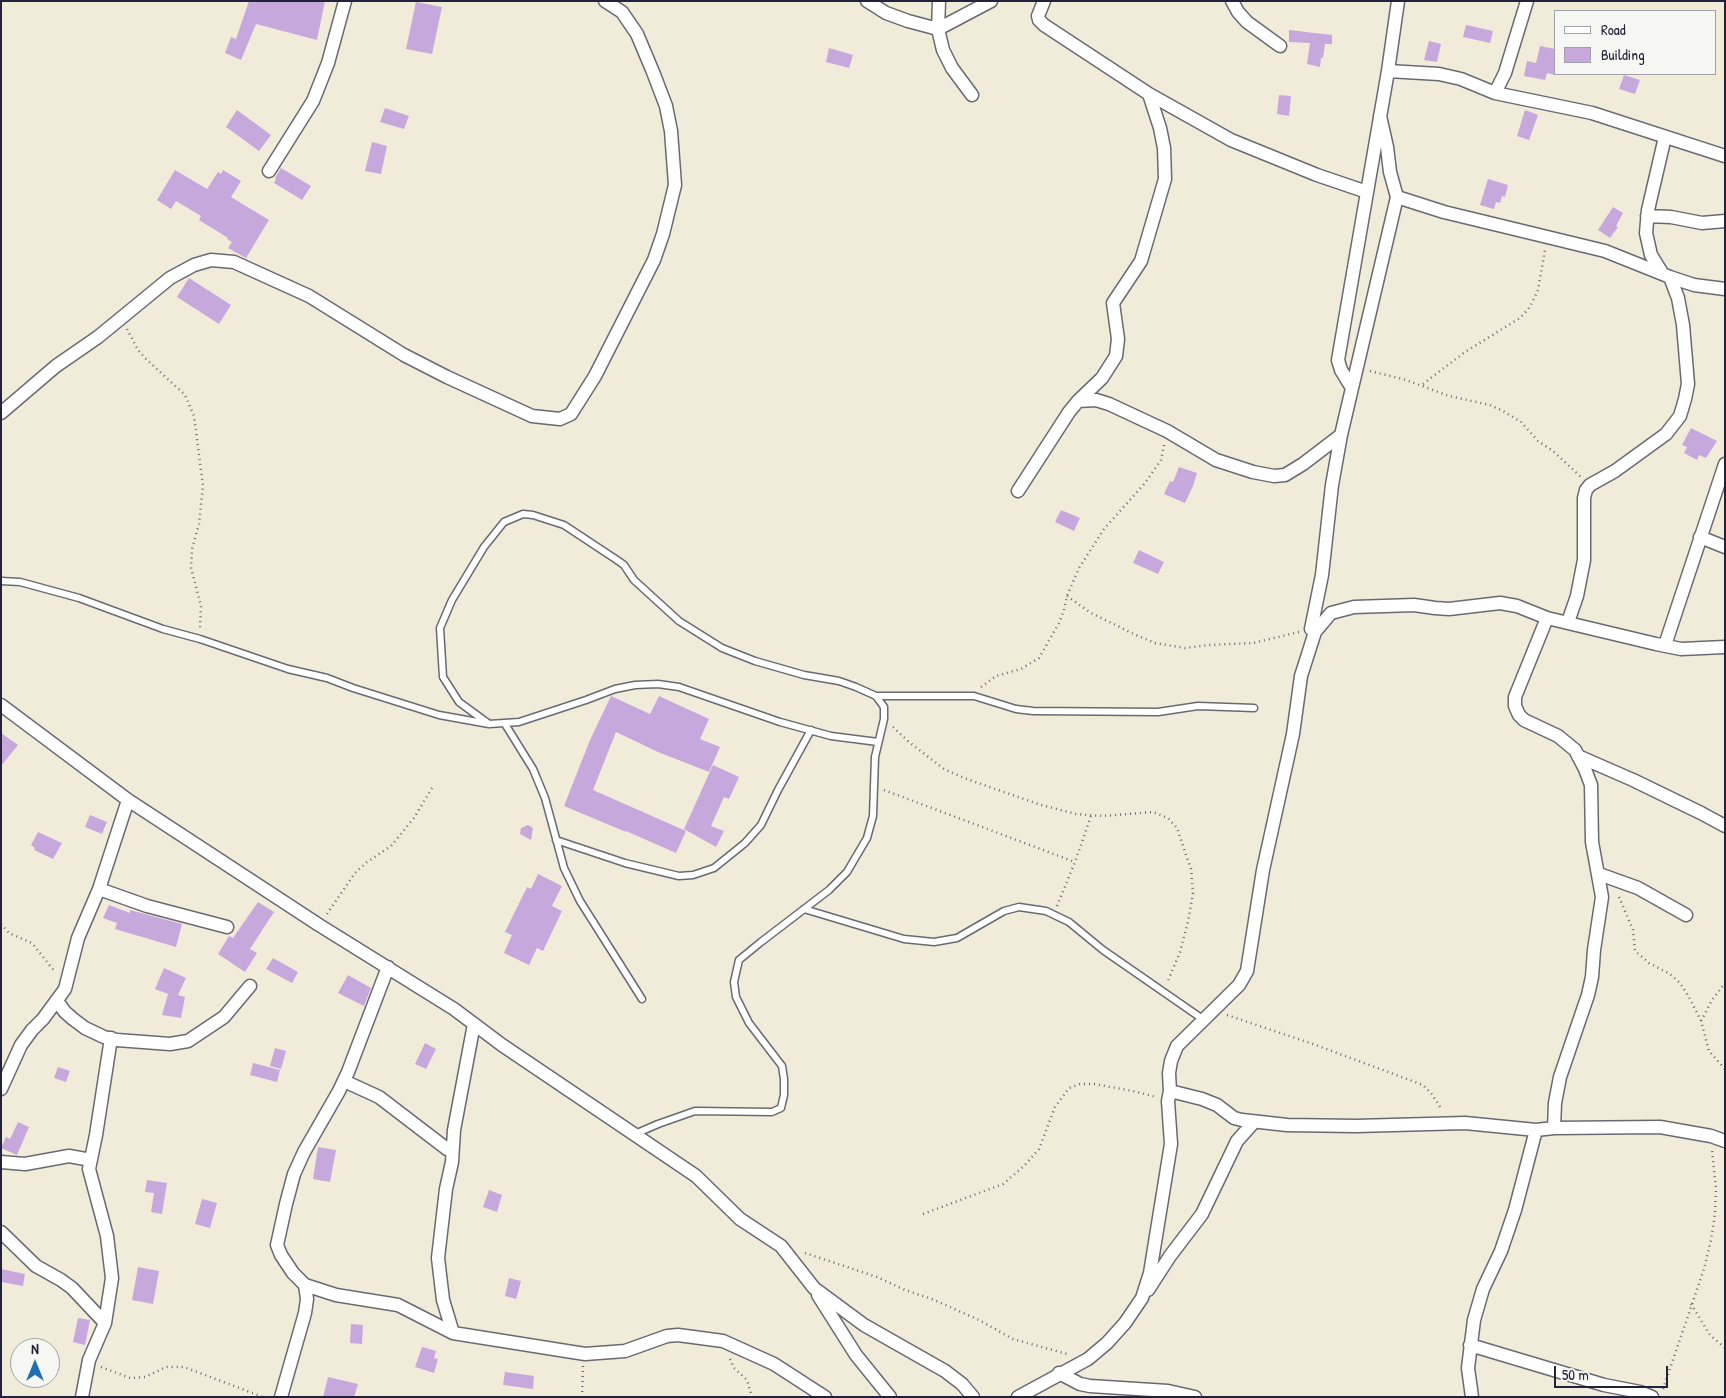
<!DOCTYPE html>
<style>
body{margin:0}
#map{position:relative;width:1726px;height:1398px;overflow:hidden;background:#f1ecda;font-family:"Patrick Hand",sans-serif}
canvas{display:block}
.frame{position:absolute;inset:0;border:2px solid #22223b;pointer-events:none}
.legend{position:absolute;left:1554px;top:10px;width:162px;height:65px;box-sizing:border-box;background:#f6f6f2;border:1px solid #a1a1a9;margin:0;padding:6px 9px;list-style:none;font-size:15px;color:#22223b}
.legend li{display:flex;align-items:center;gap:10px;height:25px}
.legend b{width:25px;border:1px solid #a1a1a9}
.north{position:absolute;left:10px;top:1338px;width:50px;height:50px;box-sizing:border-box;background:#f6f6f2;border:1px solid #a1a1a9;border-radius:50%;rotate:0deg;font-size:14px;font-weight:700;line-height:20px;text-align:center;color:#22223b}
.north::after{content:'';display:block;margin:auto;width:18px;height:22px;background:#1f6fb2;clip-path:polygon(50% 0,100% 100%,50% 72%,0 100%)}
.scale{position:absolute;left:1554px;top:1366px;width:114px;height:22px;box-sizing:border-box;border:2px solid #22223b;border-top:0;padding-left:6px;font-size:15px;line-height:18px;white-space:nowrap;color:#22223b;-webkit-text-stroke:4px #f6f6f2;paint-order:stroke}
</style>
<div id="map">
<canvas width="1726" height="1398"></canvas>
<div class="frame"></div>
<ul class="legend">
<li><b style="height:6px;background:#fff"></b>Road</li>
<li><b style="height:14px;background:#c7a8dc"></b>Building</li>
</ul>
<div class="north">N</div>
<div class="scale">50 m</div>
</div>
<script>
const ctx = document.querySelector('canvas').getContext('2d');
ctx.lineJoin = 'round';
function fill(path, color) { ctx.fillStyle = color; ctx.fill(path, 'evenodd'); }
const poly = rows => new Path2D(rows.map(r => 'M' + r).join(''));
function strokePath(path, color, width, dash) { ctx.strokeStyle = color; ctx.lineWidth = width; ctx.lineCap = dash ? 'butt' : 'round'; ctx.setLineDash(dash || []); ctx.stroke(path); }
const building = poly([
 [249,1,325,1,317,40,256,24,241,60,225,53,231,37,236,39],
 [416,2,442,7,432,54,406,49],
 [1466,25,1493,31,1490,43,1463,37],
 [1289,30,1332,35,1332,44,1325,44,1323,58,1321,58,1320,67,1307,64,1310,43,1289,42],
 [1429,41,1441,44,1437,62,1424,60],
 [1540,46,1555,49,1555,75,1547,73,1545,80,1524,76,1527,61,1536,63],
 [829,48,853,55,849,68,826,62],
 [1624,75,1640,80,1635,94,1619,89],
 [1279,95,1291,96,1289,116,1277,114],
 [385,108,409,116,404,129,380,122],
 [237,110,271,135,259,151,226,127],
 [1525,110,1538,115,1529,140,1517,136],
 [372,142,387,146,381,174,365,171],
 [281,168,311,186,302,200,274,183,276,179,275,178],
 [175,170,207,189,218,172,221,174,223,170,241,181,231,197,269,220,246,258,228,248,232,242,227,239,228,238,199,220,201,216,176,201,171,209,157,200],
 [1488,179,1508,185,1505,197,1502,196,1500,203,1496,202,1494,209,1480,205],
 [1613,207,1623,213,1616,226,1618,227,1610,238,1598,230],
 [189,278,231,305,219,324,177,297],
 [1691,428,1717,441,1706,458,1699,455,1697,460,1684,453,1687,447,1682,445],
 [1179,467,1197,473,1193,486,1185,503,1164,494,1170,481,1173,482],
 [1061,510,1080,518,1074,531,1055,522],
 [1139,550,1164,562,1158,574,1133,563],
 [611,696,650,714,659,696,709,719,700,739,720,747,709,772,658,752,616,732,593,790,686,831,676,853,626,831,626,832,564,806,590,740],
 [1,733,18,745,1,766],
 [713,765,739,777,729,799,724,797,711,826,724,831,716,847,684,829],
 [90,815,107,822,102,834,85,827],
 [528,825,533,828,531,840,520,834,521,828],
 [38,832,62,843,53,859,34,850,35,848,31,845],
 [538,874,562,886,552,906,562,911,543,951,537,948,529,965,504,953,512,935,505,932,527,887,531,889],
 [258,902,274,912,250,949,257,953,245,972,218,954,229,936,233,938],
 [109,905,130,913,130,910,182,924,176,947,115,929,117,923,103,918],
 [273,958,298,972,292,983,266,969],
 [164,968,186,978,178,995,185,997,181,1018,162,1015,168,994,155,989],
 [348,975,371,988,364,1006,338,993],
 [425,1043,436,1049,426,1069,415,1064],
 [275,1048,286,1051,281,1069,270,1066],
 [253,1063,280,1070,277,1082,250,1075],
 [58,1067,70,1071,66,1082,54,1078],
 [18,1122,29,1127,17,1155,1,1148,6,1137,10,1139],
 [318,1147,336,1150,330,1182,313,1179],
 [147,1180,167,1183,162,1214,151,1212,154,1193,145,1192],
 [489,1190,502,1195,497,1212,483,1207],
 [202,1199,217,1203,210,1228,195,1224],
 [138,1267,159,1271,153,1304,132,1300],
 [1,1269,25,1274,23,1286,1,1282],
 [509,1278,521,1281,516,1299,505,1296],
 [78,1318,90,1320,85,1345,73,1342],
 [351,1324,363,1325,362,1344,350,1343],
 [422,1347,436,1351,434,1358,438,1359,434,1373,415,1367],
 [505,1372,534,1376,533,1389,503,1385],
 [328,1377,358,1384,354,1397,323,1397]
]);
const path = poly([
 [127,329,138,350,144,357,185,395,194,416,203,486,199,524,192,549,191,568,201,606,200,628],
 [1370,371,1403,379,1449,396,1490,405,1503,411,1521,422,1538,441,1553,451,1581,477],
 [1423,384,1465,352,1520,318,1530,307,1538,290,1545,250],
 [1067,596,1091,613,1136,635,1155,643,1185,648,1209,645,1253,643,1299,632],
 [981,687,996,676,1021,669,1039,658,1059,623,1064,610,1067,596,1079,568,1104,529,1145,483,1161,460,1164,445],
 [893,727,909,742,944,769,964,778,1041,805,1076,814,1103,816,1153,812,1168,818,1177,828,1183,846,1191,869,1193,893,1188,922,1180,952,1167,983],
 [884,790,1075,862],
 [1619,897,1633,930,1635,951,1649,963,1670,974,1680,983,1689,997,1701,1021,1709,1051,1725,1069],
 [1057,906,1075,862,1091,816],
 [327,914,355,873,367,862,391,846,414,818,432,788],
 [1,924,9,933,32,943,55,972],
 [1227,1015,1313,1044,1423,1085,1431,1093,1442,1110],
 [1701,1021,1712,1000,1725,983],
 [923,1214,1003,1184,1024,1166,1039,1149,1055,1107,1069,1088,1080,1084,1094,1084,1133,1091,1156,1097],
 [805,1253,877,1277,905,1290,932,1299,979,1320,1013,1339,1067,1354],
 [1691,1304,1710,1335,1725,1348],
 [730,1359,734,1368,747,1380,752,1397],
 [101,1367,130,1378,145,1377,166,1367,184,1367,263,1397],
 [1663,1389,1704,1269,1711,1240,1715,1214,1716,1189,1712,1150],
 [582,1397,583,1366]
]);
const service = poly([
 [1,581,20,582,79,598,163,629,200,639,288,669,327,678,353,688,439,715,489,724,519,722,586,700,615,689,635,685,658,684,679,687,780,722,831,736,878,742],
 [876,696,974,696,1016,709,1033,711,1158,712,1198,706,1254,708],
 [489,724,459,702,443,677,440,628,452,600,484,547,504,522,523,514,533,515,564,525,617,560,624,565,634,580,679,621,722,648,755,661,804,675,839,681,856,687,876,696,884,707,884,719,875,757,873,816,867,838,847,872,829,890,761,942,739,960,734,982,736,997,749,1023,782,1066,784,1079,784,1095,781,1108,772,1112,695,1111,658,1124,635,1134],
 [505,724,533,769,545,798,564,868,580,901,642,999],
 [556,840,625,863,679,876,693,875,714,868,745,843,761,825,778,790,811,730],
 [804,909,904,939,934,942,957,938,1004,911,1019,907,1046,911,1069,922,1103,950,1204,1020]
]);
const minor = poly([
 [867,1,886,13,908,21,938,29,991,1],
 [939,1,938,29,943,50,952,68,972,95],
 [1044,1,1038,16,1039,20,1044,25,1149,94,1231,140,1317,175,1367,192],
 [1232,1,1238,12,1247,22,1280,46],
 [1388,71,1439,74,1461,79,1495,93,1592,113,1725,156],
 [1495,93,1505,73,1527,1],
 [269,171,313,101,328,63,345,1],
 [1397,197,1444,212,1605,251,1670,277,1694,285,1725,289],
 [1647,216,1671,217,1702,223,1725,221],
 [1662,273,1651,255,1646,233,1648,210,1665,137],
 [1352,388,1341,370,1338,360,1388,71,1398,1],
 [1078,401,1096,400,1109,404,1167,431,1216,460,1253,472,1274,476,1285,475,1303,464,1341,435],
 [1,413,56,366,98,337,170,278,194,265,211,260,234,262,309,296,404,355,447,377,532,416,560,419,571,414,595,376,654,260,663,234,675,185,671,131,666,106,653,72,637,34,622,12,605,1],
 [1018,491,1069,412,1078,401,1102,378,1116,356,1118,339,1113,303,1141,261,1165,179,1164,148,1160,128,1149,94],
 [1700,537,1725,547],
 [1547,618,1515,697,1515,706,1519,715,1524,720,1558,736,1575,750,1585,769,1591,785,1592,842,1602,897,1594,950,1592,977,1588,995,1560,1077,1555,1103,1554,1128],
 [1568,622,1577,596,1584,560,1584,498,1586,490,1590,485,1615,471,1666,434,1680,416,1685,399,1688,384,1683,325,1678,298,1670,277],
 [1315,632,1331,613,1354,607,1414,605,1435,608,1449,609,1500,603,1517,606,1547,618,1656,644,1681,649,1725,647],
 [1665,645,1725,464],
 [1,705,128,800,319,925,454,1009,502,1045,696,1176,740,1219,781,1246,814,1288,864,1325,945,1371,962,1384,973,1397],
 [1578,756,1633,780,1701,813,1725,826],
 [1599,874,1638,888,1686,915],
 [99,889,147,906,227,927],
 [57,1001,65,1012,73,1019,85,1028,104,1037,117,1040,170,1044,188,1041,224,1017,250,986],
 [344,1081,379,1097,447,1149],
 [1,1089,21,1045,32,1030,43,1019,65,989,78,938,99,889,128,800],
 [1170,1091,1202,1099,1217,1105,1234,1118,1242,1120,1287,1125,1356,1126,1465,1123,1536,1130,1554,1128,1660,1127,1711,1136,1725,1141],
 [1,1162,25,1164,69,1156,91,1160],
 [1,1232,36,1266,61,1280,72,1288,105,1323],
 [305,1285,336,1295,398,1305,453,1333,585,1354,625,1351,667,1336,678,1335,723,1341,774,1364,825,1397],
 [1148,1290,1170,1256,1202,1214,1237,1141,1254,1122],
 [818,1295,856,1355,890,1397],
 [453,1333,443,1300,438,1258,446,1189,452,1162,454,1130,474,1024],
 [1470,1345,1604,1385,1640,1392,1652,1397],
 [1059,1373,1080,1384,1090,1386,1168,1391,1195,1397],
 [82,1397,89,1360,105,1323,112,1278,107,1236,89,1169,96,1135,111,1038],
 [281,1397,305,1313,307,1299,305,1285,293,1273,281,1255,277,1245,286,1204,294,1174,304,1152,339,1091,348,1072,388,967],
 [1018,1397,1088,1359,1107,1343,1125,1323,1142,1298,1150,1273,1171,1144,1168,1101,1170,1091,1169,1073,1171,1061,1177,1046,1239,985,1247,971,1263,870,1293,734,1301,676,1315,632,1311,629,1322,575,1332,485,1341,435,1397,197,1390,172,1387,147,1380,116],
 [1472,1397,1468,1368,1474,1320,1483,1289,1501,1251,1515,1210,1536,1130]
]);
fill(building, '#c7a8dc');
strokePath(service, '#6a6973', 9);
strokePath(minor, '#6a6973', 15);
strokePath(path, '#6a6973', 2.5, [1, 4]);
strokePath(service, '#fff', 6);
strokePath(minor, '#fff', 12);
</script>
